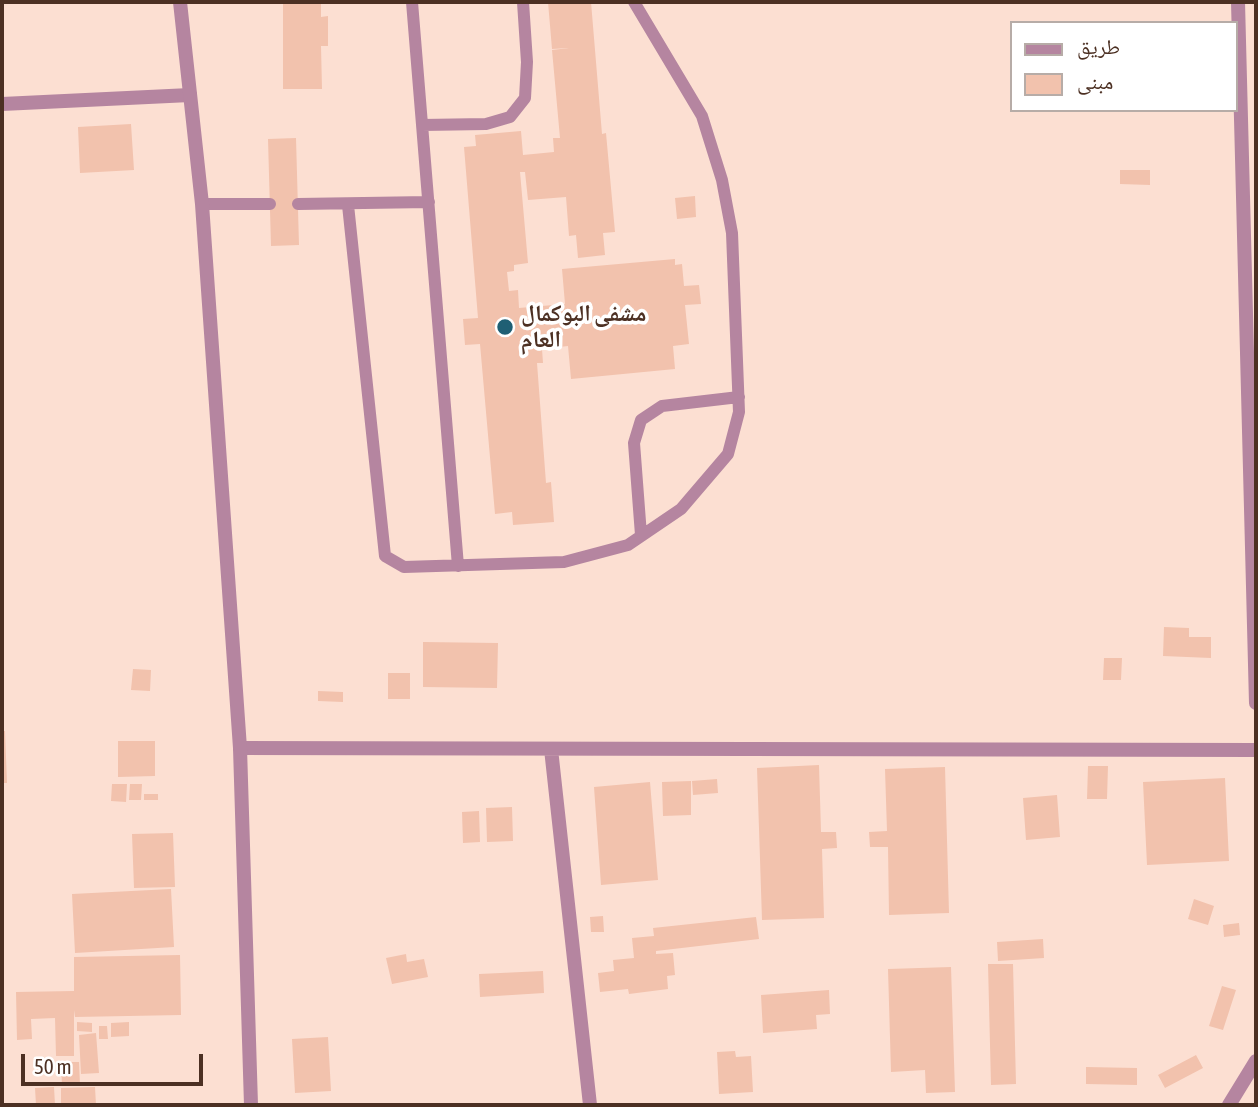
<!DOCTYPE html>
<meta charset="utf-8">
<style>
body{margin:0}
#map{position:relative;width:1258px;height:1107px;overflow:hidden;background:#fcdfd2;font-family:"Asap Condensed","Noto Naskh Arabic",sans-serif}
canvas{display:block}
.frame{position:absolute;inset:0;border:4px solid #4c3023;pointer-events:none}
.legend{position:absolute;left:1010px;top:21px;width:228px;height:91px;box-sizing:border-box;background:#fff;border:2px solid #b7aca7;margin:0;padding:9px 12px;list-style:none;font-size:21px;color:#4c3023}
.legend li{display:flex;align-items:center;gap:14px;height:35px}
.legend b{width:35px;border:2px solid #b7aca7}
.scale{position:absolute;left:21px;top:1054px;width:182px;height:32px;box-sizing:border-box;border:4px solid #4c3023;border-top:0;padding-left:9px;font-size:21px;line-height:24px;white-space:nowrap;color:#4c3023;-webkit-text-stroke:5px #fff;paint-order:stroke}
</style>
<div id="map">
<canvas width="1258" height="1107"></canvas>
<div class="frame"></div>
<ul class="legend">
<li><b style="height:9px;background:#b585a0"></b>طريق</li>
<li><b style="height:19px;background:#f2c2ad"></b>مبنى</li>
</ul>
<div class="scale">50 m</div>
</div>
<script>
const ctx = document.querySelector('canvas').getContext('2d');
ctx.lineJoin = 'round';
function fill(path, color) { ctx.fillStyle = color; ctx.fill(path, 'evenodd'); }
const poly = rows => new Path2D(rows.map(r => 'M' + r).join(''));
function strokePath(path, color, width, dash) { ctx.strokeStyle = color; ctx.lineWidth = width; ctx.lineCap = dash ? 'butt' : 'round'; ctx.setLineDash(dash || []); ctx.stroke(path); }
function label(font, color, halo, rows, align = 'center') {
  ctx.font = font + ' "Asap Condensed","Noto Naskh Arabic",sans-serif'; ctx.lineWidth = 7; ctx.setLineDash([]); ctx.textBaseline = 'middle'; ctx.strokeStyle = halo; ctx.fillStyle = color; for (const [text, x, y, turn = 0] of rows) {
    ctx.save(); ctx.translate(x, y); ctx.rotate((+turn || 0) * Math.PI / 180); ctx.textAlign = isNaN(turn) ? turn : align; if (halo) ctx.strokeText(text, 0, 0); ctx.fillText(text, 0, 0); ctx.restore();
  }
}
const building = poly([
 [283,2,321,2,321,17,328,16,328,46,321,46,322,89,283,89],
 [548,2,591,2,602,134,606,133,615,232,603,233,605,255,578,258,576,235,569,236,566,197,528,200,525,172,520,172,528,263,514,265,514,271,507,272,509,291,518,290,519,308,565,304,562,269,675,259,675,265,682,264,684,286,699,285,701,304,685,305,689,344,673,346,675,369,571,379,568,346,542,349,543,363,537,363,546,483,551,482,554,522,513,525,512,512,495,514,480,344,465,345,463,319,478,318,464,147,476,146,475,135,521,131,523,155,554,152,553,138,560,138,552,50,569,48,552,49],
 [131,124,134,170,80,173,78,127],
 [296,138,299,245,271,246,268,139],
 [1120,170,1150,170,1150,185,1120,184],
 [695,196,696,217,677,219,675,198],
 [1164,627,1189,628,1189,637,1211,637,1211,658,1163,656],
 [423,642,498,643,497,688,423,687],
 [1104,658,1122,658,1121,680,1103,680],
 [133,669,151,670,150,691,131,690],
 [388,673,410,673,410,699,388,699],
 [318,691,343,692,343,702,318,701],
 [2,731,5,731,7,783,2,783],
 [118,741,155,741,155,776,118,777],
 [819,765,821,832,836,832,837,848,822,849,824,918,762,920,757,768],
 [1088,766,1108,766,1107,799,1087,799],
 [945,767,949,913,889,915,888,847,870,847,869,832,887,831,885,769],
 [1225,778,1229,861,1147,865,1143,782],
 [717,779,718,793,693,795,692,781],
 [691,781,691,815,663,816,662,782],
 [650,782,658,880,601,885,594,787],
 [112,784,127,784,126,802,111,801],
 [130,784,142,784,141,800,129,800],
 [144,794,158,794,158,800,144,800],
 [1057,795,1060,837,1026,840,1023,798],
 [512,807,513,841,487,842,486,808],
 [479,811,480,842,463,843,462,812],
 [173,833,175,887,134,888,132,834],
 [171,889,174,947,75,953,72,894],
 [1194,899,1214,906,1208,925,1188,919],
 [603,916,604,932,591,932,590,917],
 [756,917,759,939,656,951,656,954,673,953,675,975,667,976,668,989,629,994,628,989,600,992,598,973,614,971,613,960,634,958,632,938,654,936,653,928],
 [1239,923,1240,935,1224,937,1223,925],
 [1043,939,1044,958,998,961,997,942],
 [406,954,407,962,424,959,428,977,392,984,386,958],
 [180,955,181,1015,75,1017,74,1010,74,1056,56,1056,55,1018,31,1019,32,1039,17,1040,16,992,74,991,74,957],
 [988,964,1013,964,1016,1084,991,1085],
 [951,967,955,1092,926,1093,925,1070,891,1072,888,969],
 [543,971,544,993,480,997,479,974],
 [1222,986,1236,990,1223,1030,1209,1026],
 [829,990,830,1014,816,1015,817,1029,763,1033,761,995],
 [77,1022,92,1023,92,1032,77,1031],
 [129,1022,129,1036,111,1037,111,1023],
 [99,1026,107,1026,108,1039,99,1039],
 [96,1033,99,1073,81,1074,79,1035],
 [328,1037,331,1091,295,1093,292,1039],
 [735,1051,736,1057,751,1056,753,1092,719,1094,717,1052],
 [1196,1055,1203,1068,1165,1088,1158,1075],
 [61,1062,79,1062,80,1085,62,1086],
 [1086,1067,1137,1068,1137,1085,1086,1084],
 [54,1087,55,1105,36,1105,35,1088],
 [95,1087,96,1105,61,1105,61,1088]
]);
const service = poly([
 [412,2,458,566],
 [422,125,486,124,510,117,525,98,527,62,523,2],
 [202,204,270,204],
 [298,204,429,202],
 [348,205,385,556,404,567,564,562,628,545,681,509,728,454,739,412,732,233,722,180,702,116,634,2],
 [641,535,634,443,641,420,662,406,739,397]
]);
const minor = poly([
 [2,104,190,95],
 [240,748,1256,750],
 [551,749,590,1105]
]);
const tertiary = poly([
 [180,2,202,204,240,748,251,1105],
 [1238,2,1256,703],
 [1229,1105,1256,1061]
]);
const markers = [
 [505,327,9,"#1f5f74"]
];
const poiNames = [
 ["مشفى البوكمال",521,314],
 ["العام",521,340]
];
fill(building, '#f2c2ad');
strokePath(service, '#b585a0', 12);
strokePath(minor, '#b585a0', 14);
strokePath(tertiary, '#b585a0', 14);
for (const [x, y, r, color] of markers) { const dot = new Path2D(); dot.arc(x, y, r, 0, 2 * Math.PI); ctx.fillStyle = color; ctx.fill(dot); strokePath(dot, '#fff', 2.5); }
label('bold 23px', '#4c3023', '#fff', poiNames, 'left');
</script>
